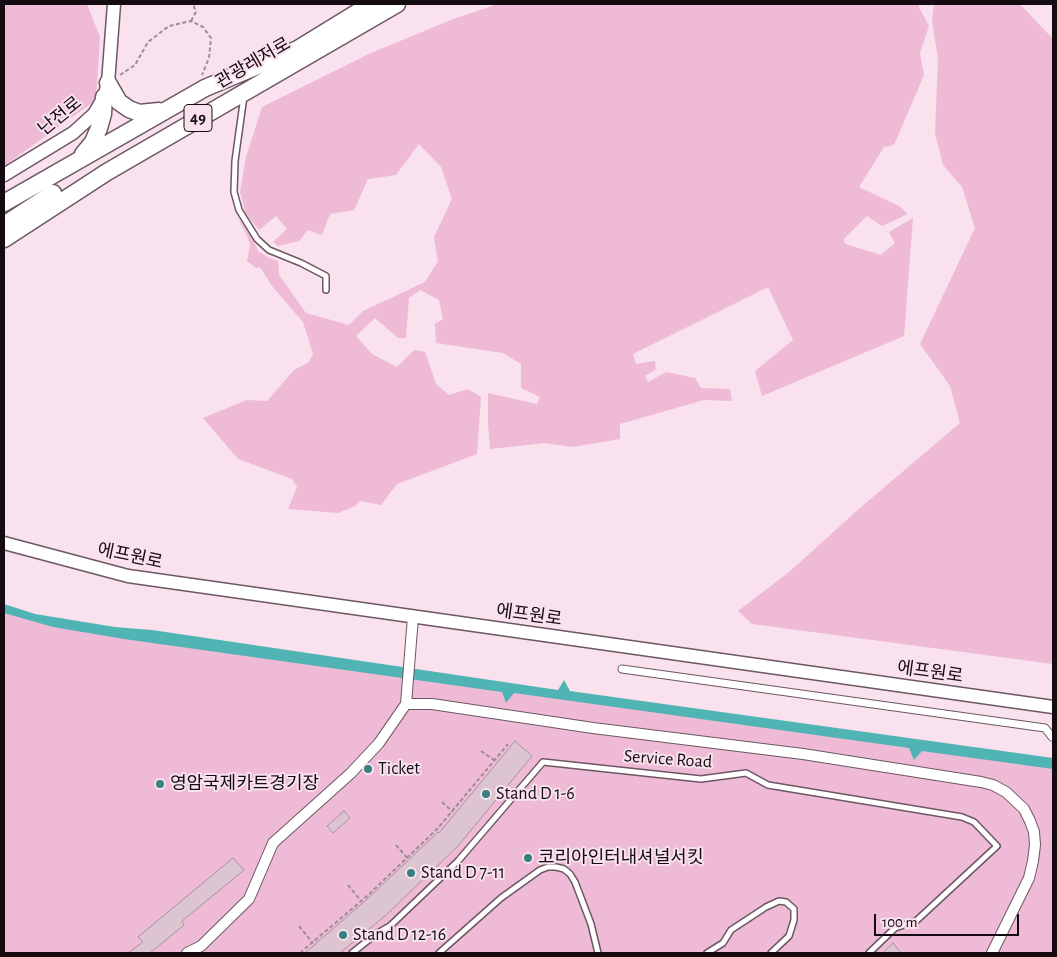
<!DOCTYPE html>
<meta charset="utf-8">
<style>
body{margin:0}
#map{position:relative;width:1057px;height:957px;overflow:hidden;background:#f9e1ed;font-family:"Alegreya Sans",sans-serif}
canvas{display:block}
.frame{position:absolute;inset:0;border:5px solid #140c11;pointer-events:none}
.scale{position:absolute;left:874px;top:914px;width:145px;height:22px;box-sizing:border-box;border:2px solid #140c11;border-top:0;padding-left:6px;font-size:15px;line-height:18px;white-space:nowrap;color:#140c11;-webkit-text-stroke:4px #f9e1ed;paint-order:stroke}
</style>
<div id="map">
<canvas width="1057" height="957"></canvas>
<div class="frame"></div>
<div class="scale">100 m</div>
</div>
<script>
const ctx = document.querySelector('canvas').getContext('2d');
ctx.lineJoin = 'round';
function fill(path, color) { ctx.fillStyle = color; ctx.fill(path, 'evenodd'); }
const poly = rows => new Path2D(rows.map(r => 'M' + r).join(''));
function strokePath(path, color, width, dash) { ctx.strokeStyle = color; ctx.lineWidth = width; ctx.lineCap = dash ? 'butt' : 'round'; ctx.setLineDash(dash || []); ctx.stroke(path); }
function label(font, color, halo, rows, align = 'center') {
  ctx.font = font + ' "Alegreya Sans","Noto Sans KR",sans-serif'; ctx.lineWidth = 4; ctx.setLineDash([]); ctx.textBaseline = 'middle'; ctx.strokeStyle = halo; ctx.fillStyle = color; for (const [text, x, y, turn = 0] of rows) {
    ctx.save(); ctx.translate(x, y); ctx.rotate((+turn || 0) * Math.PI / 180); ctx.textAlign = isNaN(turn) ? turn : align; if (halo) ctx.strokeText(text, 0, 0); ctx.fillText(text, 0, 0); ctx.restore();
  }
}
const green = poly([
 [4,4,87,4,100,37,96,100,4,166],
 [498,4,919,4,919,7,929,26,920,53,924,75,894,145,884,147,859,187,899,206,908,214,882,226,867,216,844,239,845,244,881,255,895,243,889,232,913,218,904,336,762,396,755,371,793,340,768,287,633,354,636,364,655,361,656,369,645,376,648,382,666,372,695,378,701,388,730,389,732,401,704,400,620,424,620,439,572,447,545,443,490,449,488,423,488,393,537,404,540,397,521,388,521,364,503,353,436,343,435,324,443,319,439,300,420,290,409,298,406,338,398,338,375,318,356,336,372,354,397,367,414,350,425,352,436,384,449,395,468,389,481,397,477,454,397,484,381,505,360,501,355,506,338,513,288,509,297,487,292,479,238,459,203,418,247,400,267,401,294,370,309,362,313,354,303,322,272,286,260,267,256,268,247,261,250,246,247,235,237,217,251,235,258,251,269,258,278,261,279,275,306,313,349,325,363,311,425,282,438,261,434,237,452,199,441,167,419,144,396,175,368,179,354,210,330,214,322,235,308,230,299,241,278,246,273,242,287,229,276,216,259,230,246,214,240,192,246,157,262,107,371,53,456,18],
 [934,4,1020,4,1053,39,1053,664,752,624,738,611,789,572,860,508,960,423,950,386,920,344,975,228,962,187,943,165,935,133,938,59,932,21],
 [4,606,32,620,1053,763,1053,953,4,953]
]);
const water = poly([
 [4,604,35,614,115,627,152,630,558,690,564,680,570,691,1053,758,1053,769,922,751,914,760,909,748,514,693,506,703,502,692,124,639,53,627,4,613]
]);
const building = poly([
 [515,741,532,756,458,846,385,916,340,953,305,953,365,901,438,832,439,833,515,741],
 [344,811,350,818,333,833,327,826,344,811],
 [233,858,244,870,182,921,184,925,150,953,128,953,143,942,138,937,233,858],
 [893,943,901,953,883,953,893,943]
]);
const path = poly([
 [191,21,196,12,193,4],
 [120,75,135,65,148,42,169,26,191,21,203,27,211,38,209,58,202,75],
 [481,751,494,760],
 [442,802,453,812],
 [396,845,407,858],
 [348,885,361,901],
 [299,926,313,943],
 [300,953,366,897,438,828,508,744]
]);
const service = poly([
 [244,96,235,161,234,192,239,210,257,239,269,250,301,263,326,276,326,290],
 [352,953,376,934,390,926,458,861,543,762,701,779,746,773,768,785,962,817,974,822,997,846,916,921,895,928,869,953],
 [439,953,501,898,540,870,548,867,556,867,564,869,570,874,575,882,591,924,598,953],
 [707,953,723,943,731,930,766,907,779,901,786,902,794,909,794,920,789,936,771,953]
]);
const pedestrian = poly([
 [622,669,1045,728,1052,737]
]);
const minor = poly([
 [406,704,432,704,593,728,803,754,981,782,993,785,1006,792,1024,809,1030,821,1034,832,1035,845,1033,861,1029,878,992,953],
 [187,953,201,946,249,899,273,843,351,773,379,743,406,704,413,617]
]);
const tertiary = poly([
 [4,175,73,133,94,114,104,97,108,83,114,4],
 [4,543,128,576,1053,707]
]);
const trunk = poly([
 [296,50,371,4],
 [108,83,119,102,129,109,139,113,159,111],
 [83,154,93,142,99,128,103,114,104,97],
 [4,203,205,88,298,49],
 [4,225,53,193],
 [4,239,107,172,397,4]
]);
const markers = [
 [368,769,5,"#378080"],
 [160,784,5,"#378080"],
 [486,794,5,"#378080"],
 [528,858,5,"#378080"],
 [411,873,5,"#378080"],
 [343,935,5,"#378080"]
];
const shields = [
 [198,118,28]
];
const shieldNames = [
 ["49",198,118]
];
const streetNames = [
 ["관광레저로",253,63,-30],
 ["난전로",60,116,-39],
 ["에프원로",130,556,12],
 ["에프원로",529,615,8],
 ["에프원로",930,672,8],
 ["Service Road",668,759,4]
];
const poiNames = [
 ["Ticket",378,769],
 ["영암국제카트경기장",170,784],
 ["Stand D 1-6",496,794],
 ["코리아인터내셔널서킷",538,858],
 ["Stand D 7-11",421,873],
 ["Stand D 12-16",353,935]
];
fill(green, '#eebad6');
fill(water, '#51b4b4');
fill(building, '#dcc4d1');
strokePath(building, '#a9929e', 1);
strokePath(service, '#6c5762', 8);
strokePath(pedestrian, '#6c5762', 9);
strokePath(minor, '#6c5762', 12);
strokePath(tertiary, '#6c5762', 15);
strokePath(trunk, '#6c5762', 19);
strokePath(path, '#9e8d96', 2, [4, 2.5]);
strokePath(service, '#fff', 5);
strokePath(pedestrian, '#fff', 7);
strokePath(minor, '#fff', 10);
strokePath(tertiary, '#fff', 12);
strokePath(trunk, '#fff', 16);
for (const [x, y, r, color] of markers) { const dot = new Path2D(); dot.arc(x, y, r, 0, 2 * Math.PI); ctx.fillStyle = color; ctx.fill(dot); strokePath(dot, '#f9e1ed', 2); }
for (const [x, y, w] of shields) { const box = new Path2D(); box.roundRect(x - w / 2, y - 13.5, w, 27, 4); ctx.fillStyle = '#f9e1ed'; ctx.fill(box); strokePath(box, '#140c11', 1); }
label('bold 16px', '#140c11', null, shieldNames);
label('18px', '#140c11', '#f9e1ed', streetNames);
label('18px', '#140c11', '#f9e1ed', poiNames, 'left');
</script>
